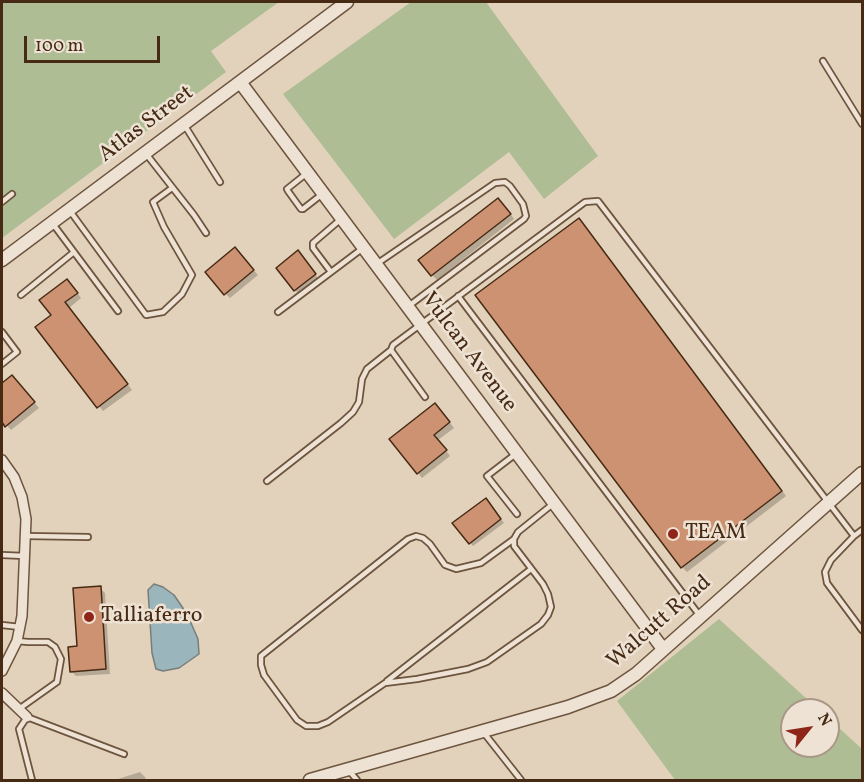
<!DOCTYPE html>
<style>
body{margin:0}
#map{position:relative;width:864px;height:782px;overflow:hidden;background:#e3d2bb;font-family:Vollkorn,serif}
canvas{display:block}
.frame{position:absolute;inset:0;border:3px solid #462a14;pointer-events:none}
.north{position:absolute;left:780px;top:698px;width:60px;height:60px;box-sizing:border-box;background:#ede2d3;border:2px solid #aa9887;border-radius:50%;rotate:60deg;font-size:16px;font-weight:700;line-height:24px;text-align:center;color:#462a14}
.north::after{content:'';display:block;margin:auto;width:21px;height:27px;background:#8f2418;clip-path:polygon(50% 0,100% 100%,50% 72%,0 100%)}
.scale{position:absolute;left:24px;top:36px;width:136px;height:27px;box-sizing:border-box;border:3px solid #462a14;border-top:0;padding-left:8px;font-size:18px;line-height:21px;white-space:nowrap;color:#462a14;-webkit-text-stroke:4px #ede2d3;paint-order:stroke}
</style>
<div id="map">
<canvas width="864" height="782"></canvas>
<div class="frame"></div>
<div class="north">N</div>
<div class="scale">100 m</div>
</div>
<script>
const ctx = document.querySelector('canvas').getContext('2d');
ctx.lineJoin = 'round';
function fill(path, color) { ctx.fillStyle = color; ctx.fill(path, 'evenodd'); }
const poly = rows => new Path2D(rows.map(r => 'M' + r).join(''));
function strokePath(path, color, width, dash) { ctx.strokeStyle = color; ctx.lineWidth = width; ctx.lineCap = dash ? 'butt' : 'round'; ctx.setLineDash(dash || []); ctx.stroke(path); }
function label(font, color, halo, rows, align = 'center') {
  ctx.font = font + ' Vollkorn,serif'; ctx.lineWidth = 5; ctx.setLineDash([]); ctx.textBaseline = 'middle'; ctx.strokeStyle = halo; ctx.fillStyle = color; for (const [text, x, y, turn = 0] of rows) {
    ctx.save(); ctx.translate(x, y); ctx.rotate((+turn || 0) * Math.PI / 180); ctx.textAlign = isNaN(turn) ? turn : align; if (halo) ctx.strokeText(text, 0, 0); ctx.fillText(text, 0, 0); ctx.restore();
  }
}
const green = poly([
 [2,2,279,2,211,51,226,72,2,238],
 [411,2,486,2,598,156,544,199,509,152,394,239,283,94],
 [719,619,819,710,792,710,792,746,828,746,828,718,862,749,862,780,675,780,617,701]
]);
const water = poly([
 [154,584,163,587,174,595,187,614,198,639,199,654,179,668,163,671,156,669,152,653,148,590,154,584]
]);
const shadow = poly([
 [503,204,514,219,437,280,432,275],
 [583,225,786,496,687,572,682,567],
 [239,254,258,275,230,298,226,294],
 [302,256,318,278,298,293,295,290],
 [72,286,81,298,69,308,132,390,103,411,37,327,53,315],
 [12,377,39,408,11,430,2,420,2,385],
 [440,410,454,428,438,440,450,456,422,478,418,473],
 [489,503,504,523,473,546,470,543],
 [100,588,105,593,110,674,76,676,71,671],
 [140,772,145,777,146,780,115,780]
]);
const building = poly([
 [498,198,511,214,431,276,418,260,498,198],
 [579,218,782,491,681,568,475,295,579,218],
 [235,247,254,270,224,295,205,272,235,247],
 [298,250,316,274,294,291,276,268,298,250],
 [67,279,78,293,65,302,128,384,97,408,35,327,51,315,39,300,67,279],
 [12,375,35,402,5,427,2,422,2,383,12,375],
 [435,403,450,422,434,435,447,450,417,474,389,439,435,403],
 [486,498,501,519,469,544,452,523,486,498],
 [101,586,106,669,70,672,68,647,77,646,73,588,101,586]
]);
const service = poly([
 [823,61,862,124],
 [185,126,220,182],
 [147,155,194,215,206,233],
 [307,173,287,189,288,191,301,209,303,209,321,195],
 [2,202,12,194],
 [70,211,146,315,163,312,182,294,192,275,164,227,153,202,172,188],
 [53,224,118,311],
 [378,263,495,183,505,182,510,186,523,204,526,216,524,219,410,305],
 [331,272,313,248,313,243,341,219],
 [21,295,74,252],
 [458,296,700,616],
 [278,312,363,248],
 [2,332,17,352,2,364],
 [425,397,391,350,393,345,585,202,598,201,854,536,831,560,825,572,827,583,862,630],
 [517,453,487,476,517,514],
 [267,481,341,423,353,412,359,402,362,379,367,369,391,350],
 [26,536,88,537],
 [854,536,862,530],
 [514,539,481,563,456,569,445,565,430,544,423,538,416,536,408,539,261,656,261,665,264,675,297,720,306,726,318,726,328,722,385,683,417,679,468,669,487,662,541,624,548,615,551,607,548,594,543,584,514,546,514,539,518,532,554,503],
 [2,555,25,556],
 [2,625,20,627],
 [17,641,28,642,48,642,55,647,61,659,57,682,19,709],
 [387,681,531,569],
 [484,733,521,780],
 [350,772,357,780],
 [32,780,19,729,27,717,124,754]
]);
const minor = poly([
 [2,460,14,477,22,497,26,519,22,616,17,641,2,671],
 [2,693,27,717]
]);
const tertiary = poly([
 [240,82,663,649],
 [2,260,347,2],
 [310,780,568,707,611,691,636,674,862,473]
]);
const markers = [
 [673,534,6,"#8f2418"],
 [89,617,6,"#8f2418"]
];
const streetNames = [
 ["Atlas Street",147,125,-37],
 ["Vulcan Avenue",468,353,53],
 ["Walcutt Road",660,623,-41]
];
const poiNames = [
 ["TEAM",685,534],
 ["Talliaferro",101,617]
];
fill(green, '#aebd94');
fill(water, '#9ab5bc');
strokePath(water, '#787d79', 1.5);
fill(shadow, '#0003');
fill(building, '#cd9271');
strokePath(building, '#462a14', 1.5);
strokePath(service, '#6d543e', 8);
strokePath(minor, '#6d543e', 12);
strokePath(tertiary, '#6d543e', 15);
strokePath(service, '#ede2d3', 4.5);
strokePath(minor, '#ede2d3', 9);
strokePath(tertiary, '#ede2d3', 12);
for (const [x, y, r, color] of markers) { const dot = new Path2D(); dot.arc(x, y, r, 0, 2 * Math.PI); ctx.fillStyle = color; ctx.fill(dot); strokePath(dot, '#ede2d3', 2); }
label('22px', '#462a14', '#ede2d3', streetNames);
label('22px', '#462a14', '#ede2d3', poiNames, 'left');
</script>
